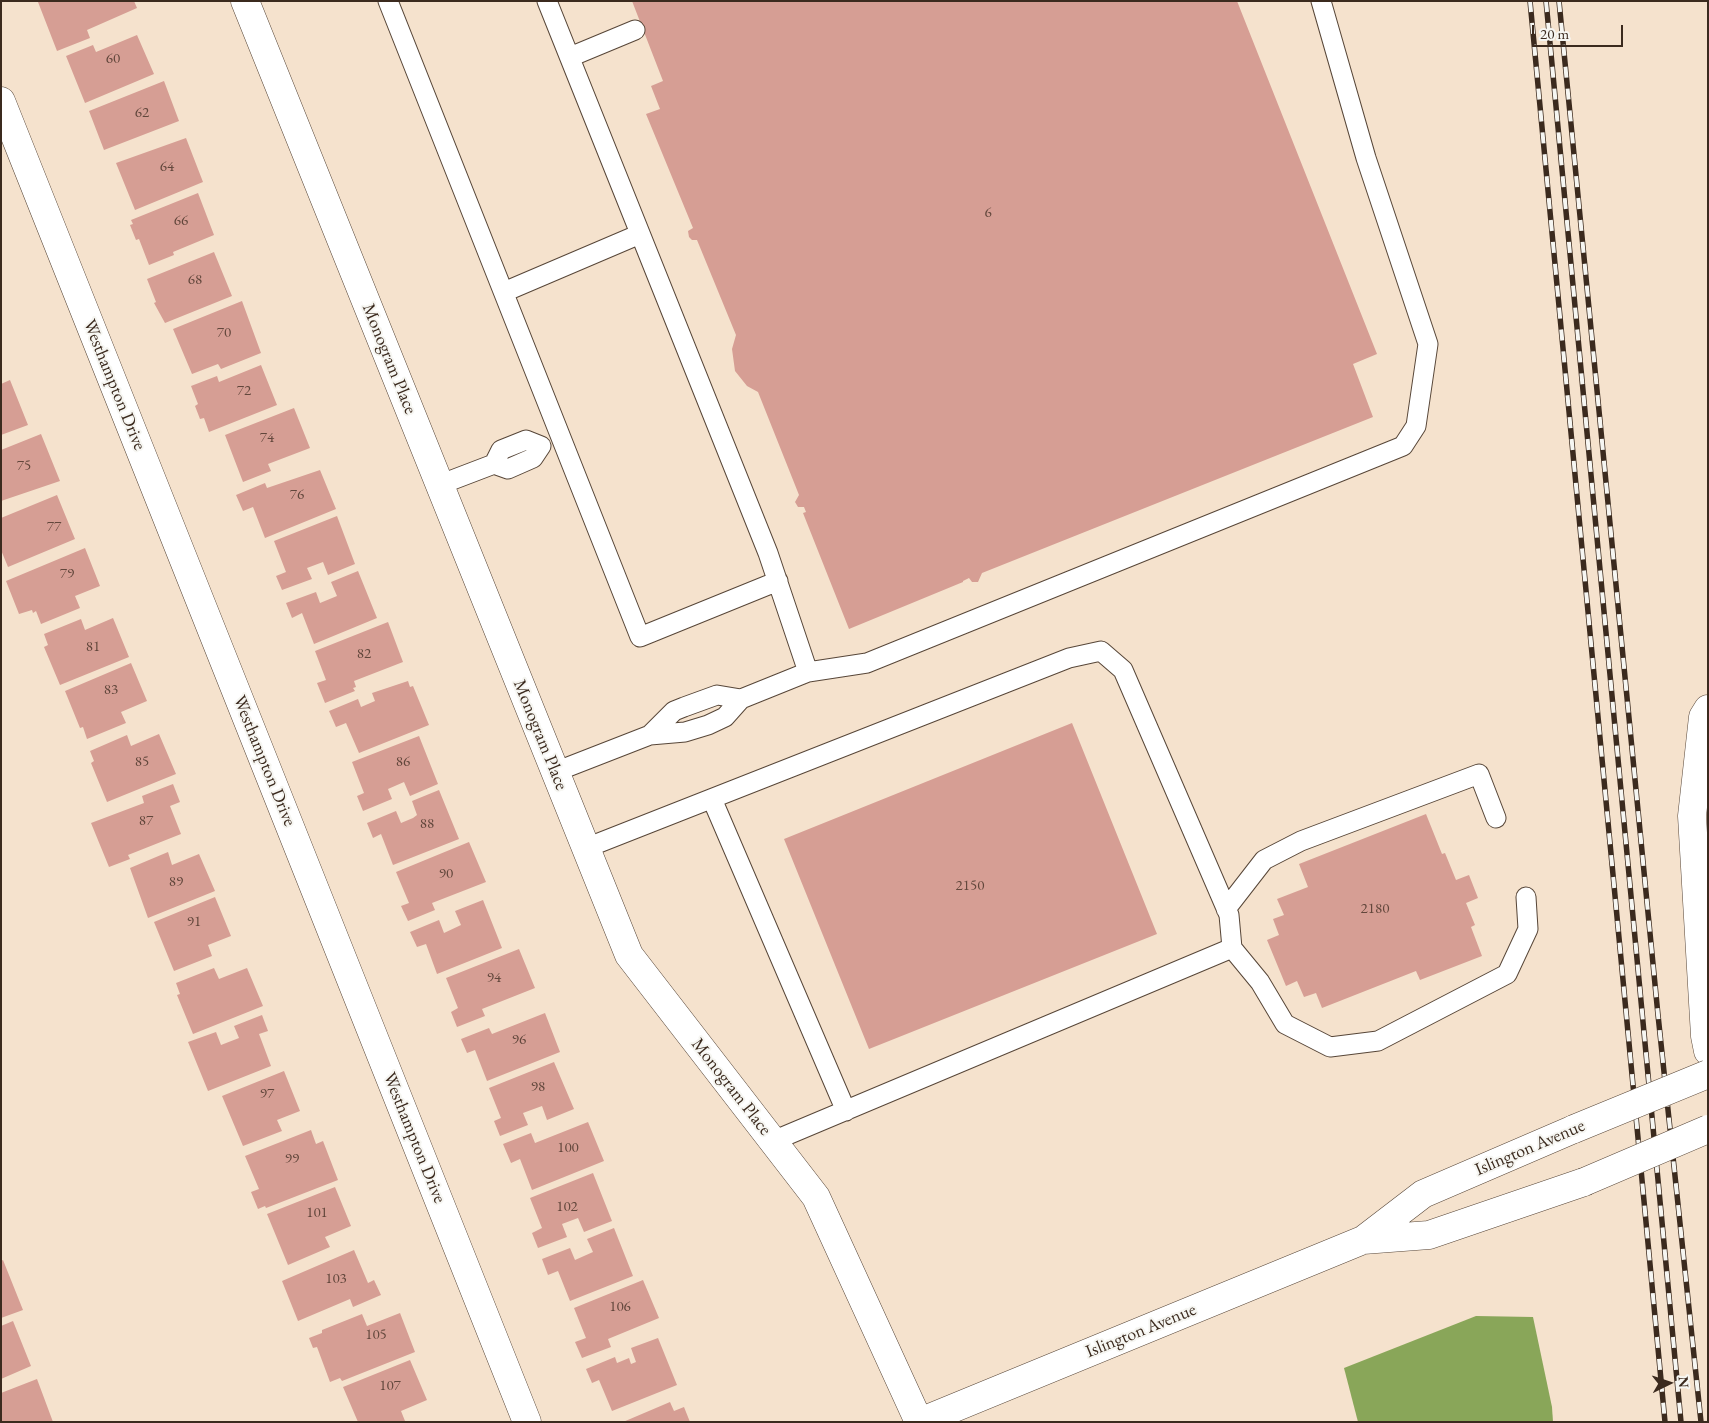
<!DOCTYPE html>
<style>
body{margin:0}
#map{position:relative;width:1709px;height:1423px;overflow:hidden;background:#f5e2cd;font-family:"EB Garamond",serif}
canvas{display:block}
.frame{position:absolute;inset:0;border:2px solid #3b2a1e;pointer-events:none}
.north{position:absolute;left:1644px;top:1358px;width:50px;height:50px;-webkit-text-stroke:4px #f6f6f2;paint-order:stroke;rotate:86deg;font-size:14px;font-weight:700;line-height:20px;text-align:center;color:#3b2a1e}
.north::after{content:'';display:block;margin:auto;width:18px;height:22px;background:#3b2a1e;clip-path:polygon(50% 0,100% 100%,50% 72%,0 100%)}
.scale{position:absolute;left:1532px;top:25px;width:91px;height:22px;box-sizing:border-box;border:2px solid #3b2a1e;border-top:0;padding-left:6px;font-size:15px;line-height:18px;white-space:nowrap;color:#3b2a1e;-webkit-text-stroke:4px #f6f6f2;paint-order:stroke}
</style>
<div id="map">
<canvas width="1709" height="1423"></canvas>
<div class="frame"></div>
<div class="north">N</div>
<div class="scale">20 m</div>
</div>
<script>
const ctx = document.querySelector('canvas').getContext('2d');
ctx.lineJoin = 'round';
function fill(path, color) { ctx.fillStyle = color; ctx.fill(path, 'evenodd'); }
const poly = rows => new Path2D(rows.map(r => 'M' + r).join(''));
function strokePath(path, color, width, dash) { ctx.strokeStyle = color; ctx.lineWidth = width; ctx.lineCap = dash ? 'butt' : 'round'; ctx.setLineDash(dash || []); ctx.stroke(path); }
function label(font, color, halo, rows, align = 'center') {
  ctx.font = font + ' "EB Garamond",serif'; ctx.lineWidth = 4; ctx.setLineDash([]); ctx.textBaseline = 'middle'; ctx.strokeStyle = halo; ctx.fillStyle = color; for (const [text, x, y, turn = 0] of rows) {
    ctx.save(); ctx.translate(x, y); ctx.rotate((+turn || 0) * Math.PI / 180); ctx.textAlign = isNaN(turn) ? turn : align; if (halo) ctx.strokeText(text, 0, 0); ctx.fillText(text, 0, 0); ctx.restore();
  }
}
const forest = poly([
 [1476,1316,1533,1317,1552,1407,1553,1422,1358,1422,1344,1368]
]);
const building = poly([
 [41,1,134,1,137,8,87,30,90,38,57,51,38,2],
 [632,1,1237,1,1377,354,1353,364,1373,417,982,573,978,582,972,582,969,578,963,581,963,582,849,629,803,513,806,512,804,507,798,507,795,502,799,495,758,392,747,386,735,371,732,349,736,335,697,240,692,240,689,237,688,231,693,228,646,114,660,109,651,86,663,81],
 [137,35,154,74,85,103,66,56,93,45,96,52],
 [164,81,179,121,104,150,89,111],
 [186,138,203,182,135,210,116,163],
 [198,193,214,235,173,252,174,255,149,265,139,239,136,240,130,225,133,224,131,220],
 [214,252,232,296,165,323,154,303,156,302,147,279],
 [242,301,261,353,221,369,218,364,192,374,173,329],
 [261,365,277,405,209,432,204,418,200,419,195,406,198,404,191,386,217,376,219,382],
 [10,380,28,425,1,435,1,384],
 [294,408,310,448,268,464,271,471,243,482,225,435],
 [41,434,60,481,1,501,1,450],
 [320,470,336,509,265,538,253,507,243,511,236,495,265,483,267,488],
 [57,495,75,539,8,567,1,550,1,518],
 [337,516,355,564,328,575,323,562,307,568,312,579,282,590,276,576,286,572,274,541],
 [85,548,100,586,75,596,80,608,41,624,36,611,33,613,32,610,19,614,6,581],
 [358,571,377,618,314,644,302,613,292,618,286,603,316,592,320,603,337,596,331,582],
 [113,618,129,657,60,685,44,647,48,645,44,634,81,619,85,630],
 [388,622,403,662,354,681,356,687,353,688,355,691,325,703,317,683,326,680,315,651],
 [131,663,147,701,121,712,126,723,87,739,83,727,80,728,65,691],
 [408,681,410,687,413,686,429,725,359,753,346,723,336,727,329,711,358,699,361,707,375,701,372,693],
 [1072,723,1157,934,869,1049,784,839],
 [159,734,176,774,107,802,91,763,94,761,90,751,127,735,131,746],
 [419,736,438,784,410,796,404,782,388,789,392,799,363,811,357,796,364,793,352,762],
 [173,784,180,802,170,806,181,834,128,855,130,859,109,867,91,823,144,803,142,796],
 [439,790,459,839,393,865,381,834,373,838,367,823,396,811,401,823,413,818,417,815,412,801],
 [1426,814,1442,854,1445,853,1456,880,1469,875,1478,898,1466,903,1475,925,1471,927,1482,956,1420,980,1416,971,1322,1008,1316,993,1304,997,1297,981,1286,986,1267,940,1279,935,1273,919,1284,915,1277,899,1308,887,1299,864],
 [469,842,486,882,432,903,435,910,408,921,401,906,409,903,396,872],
 [168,852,172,865,199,854,215,891,148,918,130,868],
 [215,897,231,936,208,945,212,956,174,971,154,922],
 [483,900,502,948,437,974,426,944,417,947,410,932,439,920,444,933,461,925,455,911],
 [519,949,535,988,482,1009,485,1016,457,1027,451,1012,458,1008,446,978],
 [214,968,219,979,247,968,263,1006,193,1034,177,995,180,994,176,983],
 [545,1013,560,1052,487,1081,475,1050,467,1053,461,1039,489,1028,492,1034],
 [262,1015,268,1031,259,1034,271,1066,208,1091,188,1042,216,1032,221,1045,239,1038,234,1026],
 [554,1062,574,1109,547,1120,542,1106,523,1113,528,1125,500,1136,494,1121,501,1118,489,1088],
 [284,1071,300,1111,277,1120,282,1131,243,1146,222,1096],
 [588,1122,604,1161,532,1190,520,1159,511,1163,503,1144,531,1133,535,1143],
 [311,1130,316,1144,323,1141,338,1180,266,1208,265,1206,258,1209,251,1192,259,1189,245,1156],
 [593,1173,612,1221,584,1232,578,1218,562,1224,567,1237,538,1248,532,1233,542,1228,530,1198],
 [335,1187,351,1226,325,1237,330,1247,288,1265,267,1214],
 [614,1228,633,1276,570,1301,558,1271,548,1275,542,1259,570,1248,575,1260,593,1252,587,1239],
 [354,1250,368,1283,374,1280,381,1295,353,1307,350,1299,298,1321,282,1281],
 [3,1260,23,1310,1,1318,1,1261],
 [643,1280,659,1318,608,1339,611,1347,582,1358,575,1342,586,1338,574,1308],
 [400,1313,415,1352,342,1381,340,1378,330,1382,317,1347,313,1348,309,1338,322,1333,322,1330,362,1314,367,1326],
 [13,1321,31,1366,1,1379,1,1326],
 [658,1338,677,1385,612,1411,599,1380,592,1383,586,1369,615,1357,617,1363,629,1358,631,1364,636,1362,631,1348],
 [410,1360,427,1400,401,1411,405,1421,403,1422,358,1422,343,1387],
 [37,1379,53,1422,1,1422,1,1393],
 [670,1402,674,1411,684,1407,690,1422,623,1422]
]);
const service = poly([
 [388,1,640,637,778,581],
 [547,1,768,553,808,672],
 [570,57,635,30],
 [504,292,640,234],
 [439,485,494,464,508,469,533,458,541,446,526,440,501,450,494,464],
 [741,699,808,672,867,663,1403,446,1416,426,1428,344,1366,158,1321,1],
 [555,772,650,735,685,732,708,725,725,717,741,699,717,695,684,707,674,711,650,735],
 [712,799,846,1111],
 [586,848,1069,658,1101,651,1123,670,1229,915,1232,948,773,1141],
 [1226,909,1264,860,1301,841,1479,774,1496,818],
 [1232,948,1260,982,1285,1024,1330,1047,1378,1041,1507,974,1528,929,1526,897]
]);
const minor = poly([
 [245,1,629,955,816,1197,919,1422],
 [1,101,527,1422],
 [1708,709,1703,717,1692,816,1705,1036,1708,1051]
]);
const secondary = poly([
 [1363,1240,1429,1235,1584,1182],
 [920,1422,1363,1240,1423,1194,1574,1129]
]);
const rail = poly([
 [1530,1,1665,1422],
 [1546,1,1681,1422],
 [1559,1,1658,1015,1701,1422]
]);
const secondaryBridge = poly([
 [1574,1129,1708,1074],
 [1584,1182,1708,1129]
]);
const numberNames = [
 ["60",113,59],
 ["62",142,113],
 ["64",167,167],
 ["6",988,213],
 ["66",181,221],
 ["68",195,280],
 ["70",224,333],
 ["72",244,391],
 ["74",267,438],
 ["75",24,466],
 ["76",297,495],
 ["77",54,527],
 ["79",67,574],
 ["81",93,647],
 ["82",364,654],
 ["83",111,690],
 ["85",142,762],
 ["86",403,762],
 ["87",146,821],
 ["88",427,824],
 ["90",446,874],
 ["89",176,882],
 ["2150",970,886],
 ["2180",1375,909],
 ["91",194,922],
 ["94",494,978],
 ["96",519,1040],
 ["98",538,1087],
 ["97",267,1094],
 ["100",568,1148],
 ["99",292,1159],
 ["102",567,1207],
 ["101",317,1213],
 ["103",336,1279],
 ["106",620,1307],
 ["105",376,1335],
 ["107",390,1386]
];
const streetNames = [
 ["Monogram Place",389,359,68],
 ["Westhampton Drive",114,385,68],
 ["Monogram Place",540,735,68],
 ["Westhampton Drive",264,761,68],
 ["Monogram Place",731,1087,52],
 ["Westhampton Drive",414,1138,68],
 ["Islington Avenue",1530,1148,-23],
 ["Islington Avenue",1141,1331,-22]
];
fill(forest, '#89a659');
fill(building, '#d69e94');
strokePath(service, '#574638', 21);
strokePath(minor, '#574638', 29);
strokePath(secondary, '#574638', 29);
strokePath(service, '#fff', 19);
strokePath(minor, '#fff', 28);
strokePath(secondary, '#fff', 28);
strokePath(rail, '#3b2a1e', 5.5);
strokePath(rail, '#f6f6f2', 4, [11]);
strokePath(secondaryBridge, '#574638', 29, []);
strokePath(secondaryBridge, '#fff', 28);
label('15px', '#62473c', null, numberNames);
label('18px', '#3b2a1e', '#f6f6f2', streetNames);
</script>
